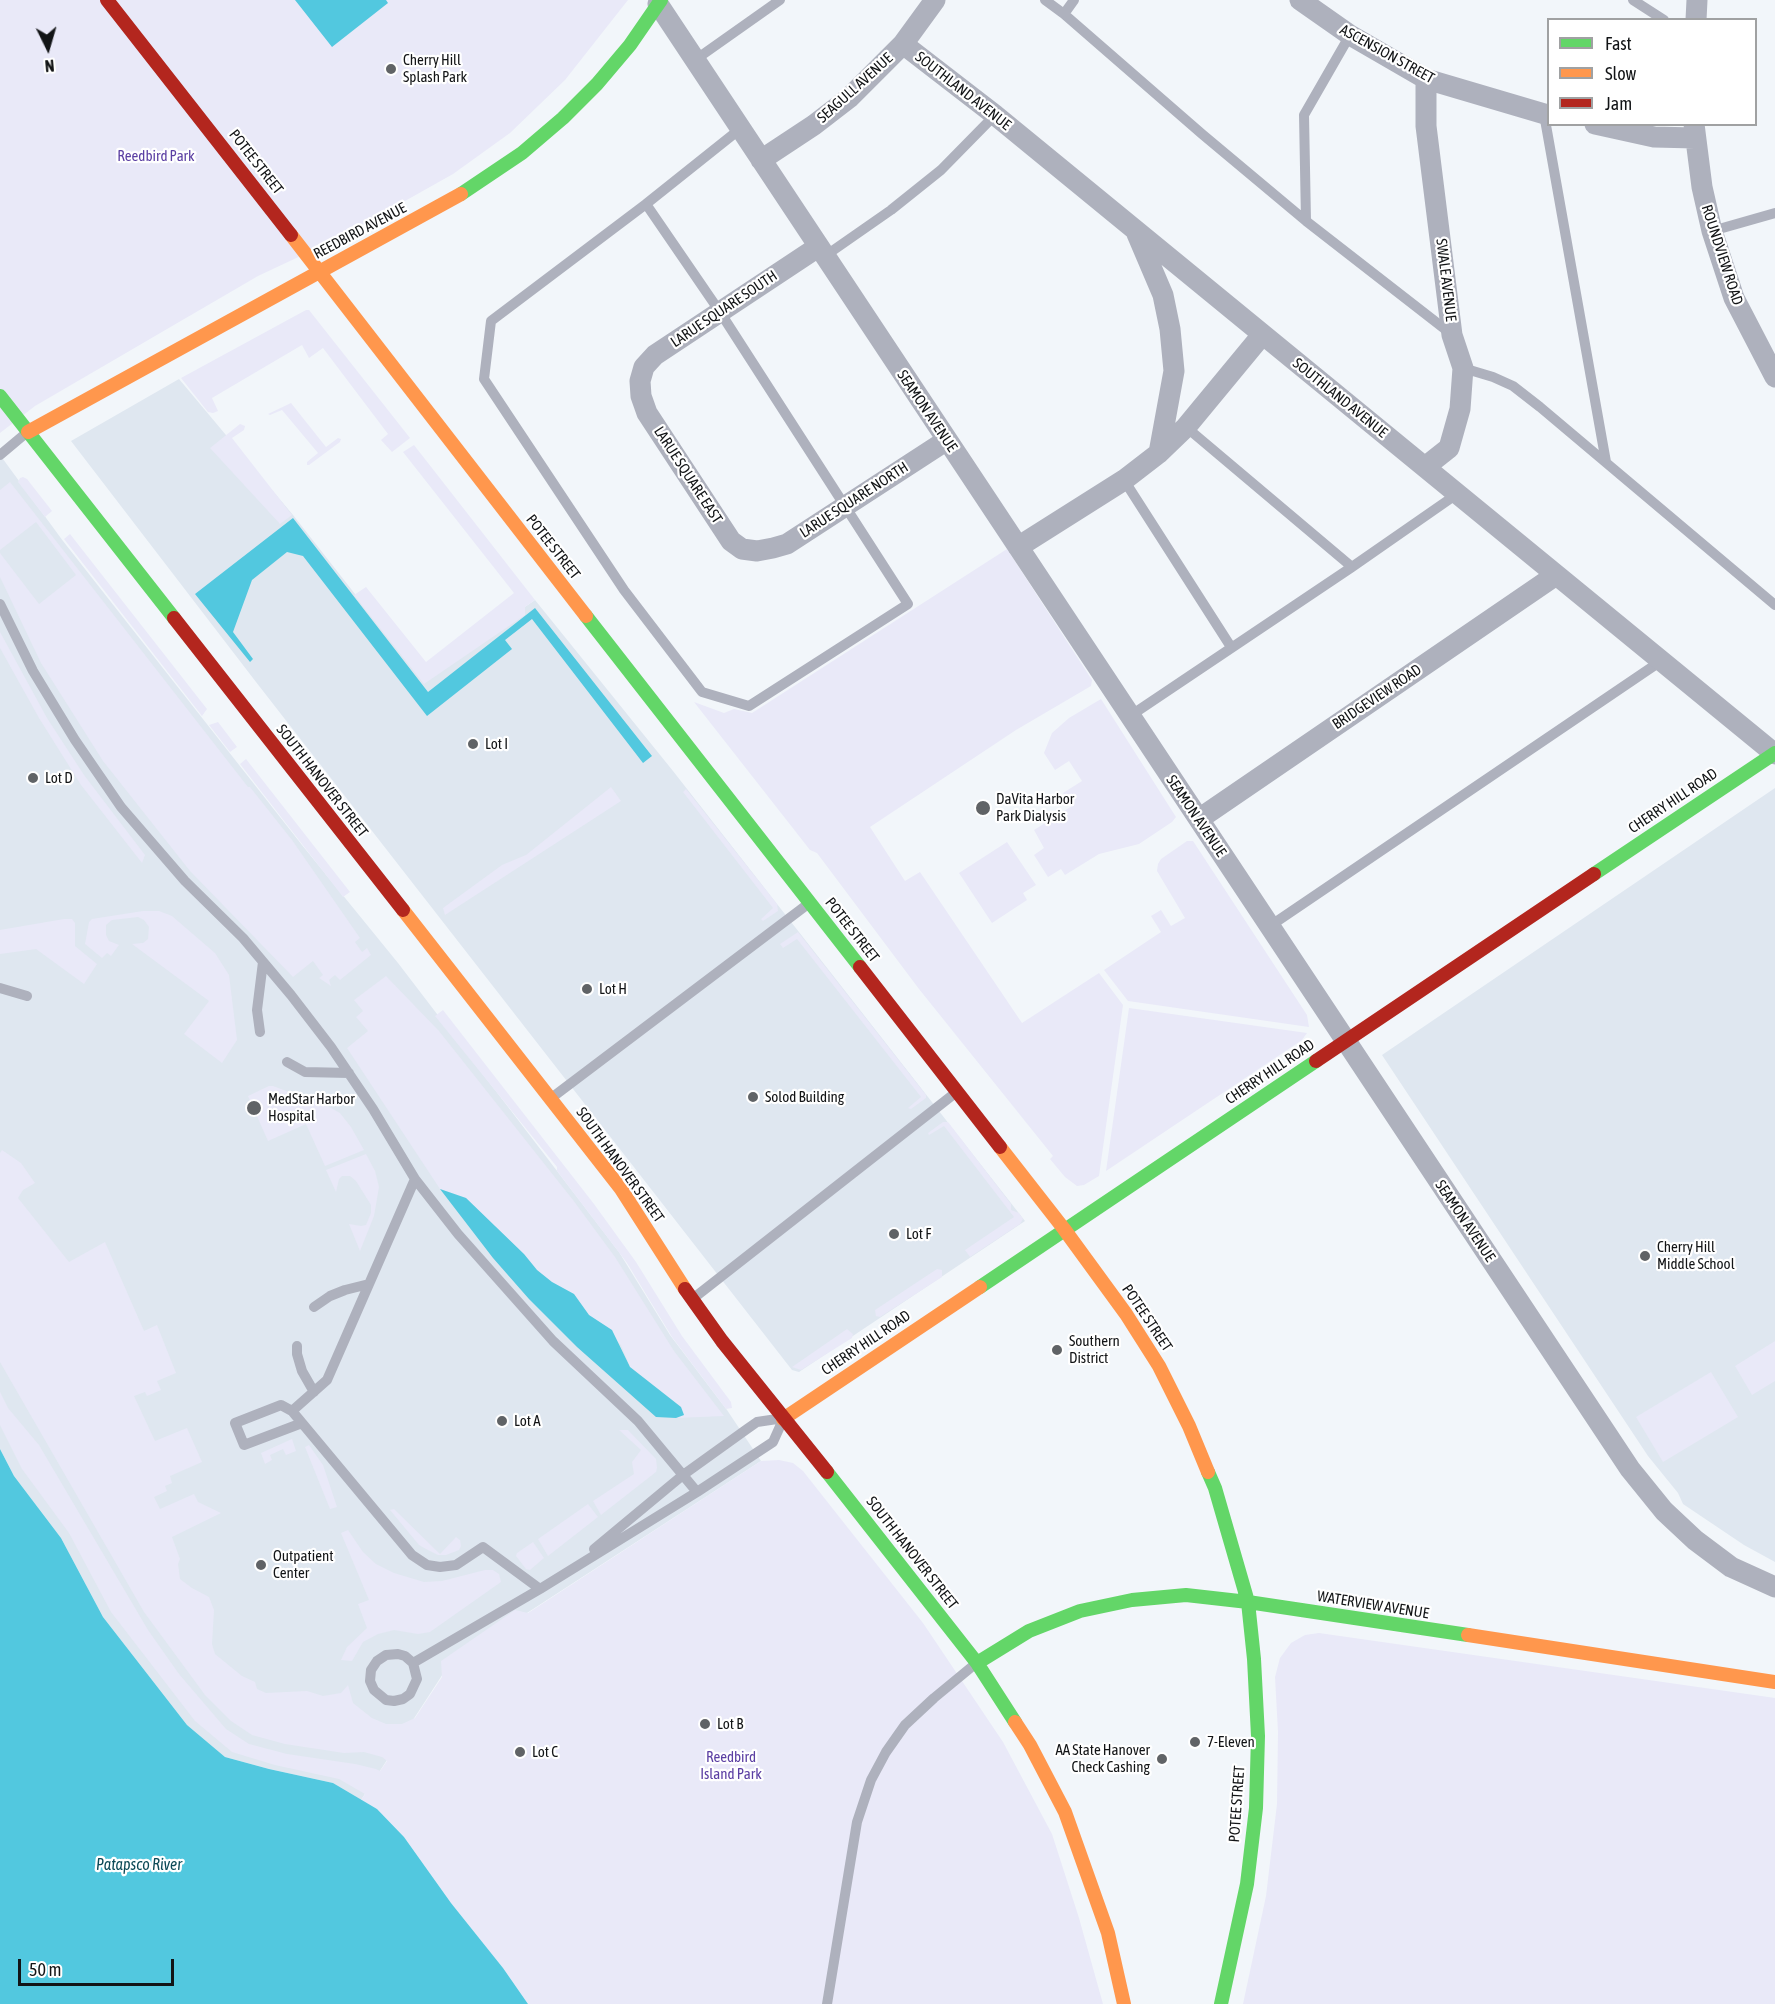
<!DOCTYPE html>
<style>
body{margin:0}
#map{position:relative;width:1775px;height:2004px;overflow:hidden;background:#f2f6fa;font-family:"Asap Condensed",sans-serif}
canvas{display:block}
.legend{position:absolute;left:1547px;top:18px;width:210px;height:108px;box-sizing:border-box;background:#fff;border:2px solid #a0a1a2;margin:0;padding:8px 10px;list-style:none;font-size:18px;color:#121416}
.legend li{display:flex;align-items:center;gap:12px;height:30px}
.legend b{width:30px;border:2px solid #a0a1a2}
.north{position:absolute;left:18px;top:18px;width:60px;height:60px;-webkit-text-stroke:4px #fff;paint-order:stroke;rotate:175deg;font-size:16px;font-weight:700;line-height:24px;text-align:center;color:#121416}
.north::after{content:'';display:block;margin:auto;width:21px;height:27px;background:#121416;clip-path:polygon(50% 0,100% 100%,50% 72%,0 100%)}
.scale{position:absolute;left:18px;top:1959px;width:156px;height:27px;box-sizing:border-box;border:3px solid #121416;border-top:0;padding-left:8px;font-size:18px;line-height:21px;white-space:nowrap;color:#121416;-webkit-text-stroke:4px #fff;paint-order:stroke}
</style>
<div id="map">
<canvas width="1775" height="2004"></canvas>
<ul class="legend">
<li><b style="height:8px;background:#63d668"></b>Fast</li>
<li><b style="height:8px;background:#ff974d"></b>Slow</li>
<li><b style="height:8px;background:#b3261e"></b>Jam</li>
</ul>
<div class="north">N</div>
<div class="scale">50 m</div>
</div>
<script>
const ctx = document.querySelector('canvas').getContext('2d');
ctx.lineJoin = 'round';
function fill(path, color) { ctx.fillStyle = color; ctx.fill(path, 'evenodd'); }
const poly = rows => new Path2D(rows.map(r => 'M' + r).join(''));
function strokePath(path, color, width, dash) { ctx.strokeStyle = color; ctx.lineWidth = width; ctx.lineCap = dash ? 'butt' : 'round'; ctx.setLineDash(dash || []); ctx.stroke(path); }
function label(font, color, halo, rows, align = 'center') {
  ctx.font = font + ' "Asap Condensed",sans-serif'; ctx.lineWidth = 4.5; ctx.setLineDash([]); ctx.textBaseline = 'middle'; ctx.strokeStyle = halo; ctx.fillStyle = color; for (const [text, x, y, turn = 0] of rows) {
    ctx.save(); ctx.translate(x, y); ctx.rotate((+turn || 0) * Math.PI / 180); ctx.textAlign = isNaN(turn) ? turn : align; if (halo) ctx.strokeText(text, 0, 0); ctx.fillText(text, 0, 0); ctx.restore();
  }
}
const built = poly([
 [179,379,293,515,421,678,535,600,673,771,1025,1221,799,1372,792,1370,256,682,71,441],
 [0,455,63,541,302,845,398,963,619,1252,670,1335,727,1410,761,1461,450,1663,361,1800,333,1783,269,1769,225,1757,187,1725,103,1617,61,1538,14,1476,0,1449],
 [1775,788,1775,1562,1744,1545,1683,1504,1678,1493,1648,1456,1382,1055]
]);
const green = poly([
 [0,0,628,0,565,80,510,133,453,174,341,237,258,276,35,406,0,433],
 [306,310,309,310,410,438,392,452,381,440,388,434,323,348,309,358,302,345,268,365,212,398,218,411,213,413,208,412,181,378],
 [291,403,326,447,338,438,341,439,340,442,309,465,307,465,307,462,318,453,282,410,270,415,268,414],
 [240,424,245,426,244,430,232,438,292,515,280,524,210,448],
 [414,445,535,600,525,607,525,615,424,684,354,595,366,587,426,662,514,593,403,452],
 [23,477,27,479,52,511,45,517,18,482,20,478],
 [10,482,248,787,250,787,292,840,360,938,355,942,362,952,367,948,371,955,340,980,335,975,329,980,331,986,319,978,323,975,313,961,293,977,190,871,103,761,41,663,0,577,0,553,39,604,76,575,36,522,0,550,0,490],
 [70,534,207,709,202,716,64,539],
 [1007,549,1092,680,1091,686,1016,730,870,827,905,881,920,872,1022,1023,1099,973,1123,1005,1099,1176,1084,1185,1077,1186,1065,1177,1050,1159,1053,1156,919,989,817,853,810,850,694,702,724,713,734,709,752,713],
 [0,632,47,718,84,775,145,855,142,863,81,785,39,718,0,648],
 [1101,699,1176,817,1172,822,1139,844,1099,854,1065,875,1061,869,1048,877,1034,855,1044,848,1034,830,1072,806,1063,793,1082,781,1069,761,1055,770,1044,753,1052,733,1069,718],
 [218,722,237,747,230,752,209,725],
 [246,759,350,892,343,897,240,764],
 [611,787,621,801,445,915,443,908,502,865,526,855],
 [686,789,777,904,778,911,763,921,761,919,773,908,683,792],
 [1187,841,1193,841,1307,1015,1309,1027,1128,1001,1104,970,1161,932,1151,916,1161,910,1171,926,1185,918,1157,871,1158,864,1161,859],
 [1007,842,1036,885,1023,893,1027,900,992,923,959,873],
 [143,911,159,911,172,916,215,953,229,975,237,1040,222,1063,184,1034,209,1001,132,944,143,943,148,939,149,927,144,920,138,917,112,920,106,925,106,935,109,941,119,945,111,956,107,953,102,958,85,944,89,922,92,919],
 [64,919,72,919,75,923,75,946,97,964,84,984,36,949,0,954,0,930],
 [798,932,926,1095,926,1098,911,1109,908,1108,921,1097,797,939,783,948,780,944],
 [386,976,439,1031,573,1200,615,1257,674,1351,724,1416,676,1418,684,1415,681,1407,630,1367,621,1345,589,1315,574,1294,552,1282,537,1270,523,1254,466,1198,440,1189,347,1048,368,1031,356,1017,363,1011,354,1000],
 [1129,1008,1307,1033,1302,1040,1106,1171],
 [443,1010,594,1204,636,1262,682,1336,731,1402,732,1408,726,1409,672,1337,627,1263,557,1171,557,1167,435,1016],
 [269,1086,273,1086,329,1107,340,1113,351,1127,364,1150,325,1166,306,1124,268,1141,248,1096],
 [943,1122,948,1122,1011,1204,1011,1210,1019,1213,1023,1219,1020,1224,970,1257,965,1250,1014,1217,944,1126,929,1135,928,1133],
 [2,1150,21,1163,35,1183,23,1190,18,1198,69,1262,105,1242,144,1331,157,1325,176,1373,157,1381,161,1390,147,1396,145,1392,134,1396,155,1441,187,1428,202,1462,170,1476,172,1483,165,1486,167,1491,154,1497,160,1509,194,1494,198,1502,221,1513,172,1537,180,1559,178,1564,180,1579,192,1588,209,1597,214,1610,212,1644,215,1654,242,1676,255,1682,257,1689,266,1693,307,1691,323,1696,341,1693,348,1685,353,1703,372,1718,386,1724,402,1724,415,1718,442,1677,441,1661,515,1610,528,1613,761,1461,779,1460,793,1463,803,1471,923,1623,1003,1742,1052,1834,1079,1918,1103,2004,528,2004,503,1968,451,1903,404,1837,377,1809,361,1800,365,1794,339,1779,275,1765,232,1752,195,1721,111,1612,69,1533,22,1469,0,1425,0,1392,8,1408,39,1445,148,1630,179,1674,226,1729,249,1744,287,1754,355,1764,376,1769,380,1771,387,1761,382,1757,364,1752,344,1753,285,1744,252,1735,231,1721,205,1695,144,1612,0,1362,0,1153],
 [366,1154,375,1171,379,1187,374,1216,360,1251,349,1224,361,1226,366,1225,371,1213,371,1205,356,1181,350,1176,342,1176,339,1179,336,1192,326,1170],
 [937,1269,942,1270,942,1277,880,1317,876,1316,875,1310],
 [847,1329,853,1334,852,1338,801,1370,792,1367],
 [1775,1341,1775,1381,1752,1395,1735,1366],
 [1711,1372,1738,1417,1663,1462,1636,1417],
 [619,1430,628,1430,656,1459,657,1468,656,1472,601,1515,593,1501,634,1474,632,1462,641,1450],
 [292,1439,296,1451,286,1455,283,1449,270,1455,272,1460,265,1464,261,1453],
 [309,1445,323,1465,337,1507,330,1509,305,1447],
 [588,1504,598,1517,548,1556,538,1539],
 [394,1509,440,1554,456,1537,460,1540,461,1546,459,1550,446,1555,438,1555,426,1549,419,1545,390,1510],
 [348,1530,363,1552,376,1564,394,1573,424,1582,442,1581,485,1570,493,1570,499,1574,501,1582,430,1632,418,1634,394,1630,378,1634,363,1642,352,1661,341,1660,347,1647,367,1628,358,1604,369,1600,341,1533],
 [533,1542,544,1558,530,1570,526,1569,516,1556,517,1553],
 [1319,1633,1775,1698,1775,2004,1243,2004,1266,1896,1277,1804,1278,1732,1275,1677,1280,1658,1291,1643,1305,1635]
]);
const water = poly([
 [295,0,386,0,388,3,332,47],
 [293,518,428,692,535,608,652,756,643,763,532,619,505,640,512,649,427,716,303,556,287,552,252,580,233,632,253,659,250,662,195,594],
 [440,1189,466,1198,524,1254,537,1270,552,1282,574,1294,589,1315,612,1330,630,1367,681,1407,684,1415,676,1418,656,1417,577,1347,529,1299,493,1258],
 [0,1449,14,1476,61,1538,103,1617,187,1725,225,1757,269,1769,333,1783,377,1809,404,1837,451,1903,503,1968,528,2004,0,2004]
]);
const lane = poly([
 [1045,0,1064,14,1202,134,1306,221],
 [1633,0,1664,20],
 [1064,14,1074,0],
 [1350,35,1304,115,1306,221,1450,333],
 [695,60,780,0],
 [1544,114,1606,462],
 [646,204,491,321,484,379,624,590,702,692,749,706,908,604,720,312,646,204,740,129],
 [1712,231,1775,213],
 [825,256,891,210,941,170,995,115],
 [1463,368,1493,377,1513,386,1540,407,1775,605],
 [1186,427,1352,567],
 [0,455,25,434],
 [1124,480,1231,647],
 [0,604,33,671,75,740,121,807,185,881,243,938,291,995,331,1047,373,1109,415,1179,458,1234,553,1341,638,1421,697,1492],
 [1130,716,1352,567,1457,494],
 [1270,926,1661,661],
 [0,988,27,996],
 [260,1032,257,1010,263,962],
 [287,1062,305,1072,349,1073],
 [554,1096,808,904],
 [415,1179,327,1380,292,1411,412,1555,427,1565,440,1567,456,1565,483,1547,540,1589],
 [695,1297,954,1094],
 [314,1307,330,1296,345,1290,369,1284],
 [297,1346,297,1354,302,1371,314,1392],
 [292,1411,281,1405,235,1423,244,1445,302,1423],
 [594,1549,683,1475,747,1429,757,1422,777,1419],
 [413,1663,417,1679,410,1694,403,1699,394,1701,386,1700,374,1690,370,1681,371,1670,377,1661,386,1655,398,1654,405,1656,413,1663,540,1589,697,1492,773,1442,782,1422],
 [827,2004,857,1822,871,1780,886,1752,905,1725,934,1698,974,1665]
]);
const street = poly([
 [1300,0,1350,35,1426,79,1548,115],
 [658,4,1630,1469,1664,1511,1695,1540,1731,1567,1775,1587],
 [1696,20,1697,0],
 [903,44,995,115,1775,754],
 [1595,124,1654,137,1695,138],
 [1694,124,1702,187,1712,231,1734,298,1775,377],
 [761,160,814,125,849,98,903,44,935,0],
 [1137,234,1163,295,1170,329,1174,371,1159,453],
 [818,247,655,355,644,367,640,381,641,396,647,413,731,541,742,549,757,551,773,548,787,544,947,440],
 [1425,467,1449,448,1460,409,1463,368,1452,335,1426,126,1426,79],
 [1018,547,1124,480,1159,453,1186,427,1262,335],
 [1199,819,1556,575]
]);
const fast = poly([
 [461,194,522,153,563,118,597,84,630,45,661,0],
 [0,396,174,618],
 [586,616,860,967],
 [1594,874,1775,753],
 [980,1287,1316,1061],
 [827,1472,977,1663,1015,1722],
 [1208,1472,1215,1488,1248,1602,1254,1659,1258,1736,1256,1808,1247,1884,1221,2004],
 [977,1663,1029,1631,1080,1611,1132,1600,1186,1595,1248,1602,1468,1635]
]);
const slow = poly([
 [291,235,586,616],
 [28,432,461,194],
 [403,910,621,1189,685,1289],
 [1000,1147,1064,1229,1126,1314,1159,1366,1189,1426,1208,1472],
 [783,1419,980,1287],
 [1468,1635,1775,1682],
 [1015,1722,1030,1745,1065,1812,1108,1933,1124,2004]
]);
const jam = poly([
 [107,0,291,235],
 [174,618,403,910],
 [860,967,1000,1147],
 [1316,1061,1594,874],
 [685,1289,722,1341,827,1472]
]);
const markers = [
 [391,69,6,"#606366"],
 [473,744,6,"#606366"],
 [33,778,6,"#606366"],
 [983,808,8,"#606366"],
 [587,989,6,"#606366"],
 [753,1097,6,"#606366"],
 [254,1108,8,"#606366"],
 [894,1234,6,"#606366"],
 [1645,1256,6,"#606366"],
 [1057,1350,6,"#606366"],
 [502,1421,6,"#606366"],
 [261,1565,6,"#606366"],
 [705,1724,6,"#606366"],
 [1195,1742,6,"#606366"],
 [520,1752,6,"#606366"],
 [1162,1759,6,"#606366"]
];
const streetNames = [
 ["ASCENSION STREET",1387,54,29],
 ["SEAGULL AVENUE",855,88,-42],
 ["SOUTHLAND AVENUE",963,91,38],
 ["POTEE STREET",256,162,52],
 ["REEDBIRD AVENUE",360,231,-28],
 ["ROUNDVIEW ROAD",1722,255,72],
 ["SWALE AVENUE",1446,280,83],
 ["LARUE SQUARE SOUTH",724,309,-34],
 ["SOUTHLAND AVENUE",1340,398,39],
 ["SEAMON AVENUE",927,411,56],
 ["LARUE SQUARE EAST",688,475,57],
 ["LARUE SQUARE NORTH",854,500,-33],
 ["POTEE STREET",553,547,52],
 ["BRIDGEVIEW ROAD",1377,697,-34],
 ["SOUTH HANOVER STREET",322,781,52],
 ["CHERRY HILL ROAD",1673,801,-34],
 ["SEAMON AVENUE",1196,816,56],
 ["POTEE STREET",852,930,52],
 ["CHERRY HILL ROAD",1270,1072,-34],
 ["SOUTH HANOVER STREET",620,1165,54],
 ["SEAMON AVENUE",1465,1221,56],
 ["POTEE STREET",1147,1318,56],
 ["CHERRY HILL ROAD",866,1343,-34],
 ["SOUTH HANOVER STREET",912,1553,52],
 ["WATERVIEW AVENUE",1373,1605,9],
 ["POTEE STREET",1237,1804,-86]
];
const poiNames = [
 ["Cherry Hill",403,60],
 ["Splash Park",403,77],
 ["Lot I",485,744],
 ["Lot D",45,778],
 ["DaVita Harbor",996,799],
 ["Park Dialysis",996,816],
 ["Lot H",599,989],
 ["Solod Building",765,1097],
 ["MedStar Harbor",268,1099],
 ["Hospital",268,1116],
 ["Lot F",906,1234],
 ["Cherry Hill",1657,1247],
 ["Middle School",1657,1264],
 ["Southern",1069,1341],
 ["District",1069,1358],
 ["Lot A",514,1421],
 ["Outpatient",273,1556],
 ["Center",273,1573],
 ["Lot B",717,1724],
 ["7-Eleven",1207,1742],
 ["AA State Hanover",1150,1750,"right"],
 ["Check Cashing",1150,1767,"right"],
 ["Lot C",532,1752]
];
const parkNames = [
 ["Reedbird Park",156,156],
 ["Reedbird",731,1757],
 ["Island Park",731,1774]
];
const waterNames = [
 ["Patapsco River",139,1865]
];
fill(built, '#dfe7f0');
fill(green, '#e9e9f8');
fill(water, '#52c8df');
strokePath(lane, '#aeb1bd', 10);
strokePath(street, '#aeb1bd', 21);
strokePath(fast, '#63d668', 14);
strokePath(slow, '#ff974d', 14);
strokePath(jam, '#b3261e', 14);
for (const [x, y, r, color] of markers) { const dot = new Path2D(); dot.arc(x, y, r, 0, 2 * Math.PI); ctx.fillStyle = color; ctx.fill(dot); strokePath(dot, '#fff', 2); }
label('15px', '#121416', '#fff', streetNames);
label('15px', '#121416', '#fff', poiNames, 'left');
label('15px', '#5b3fa3', '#fff', parkNames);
label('italic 16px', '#0b4956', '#fff', waterNames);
</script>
